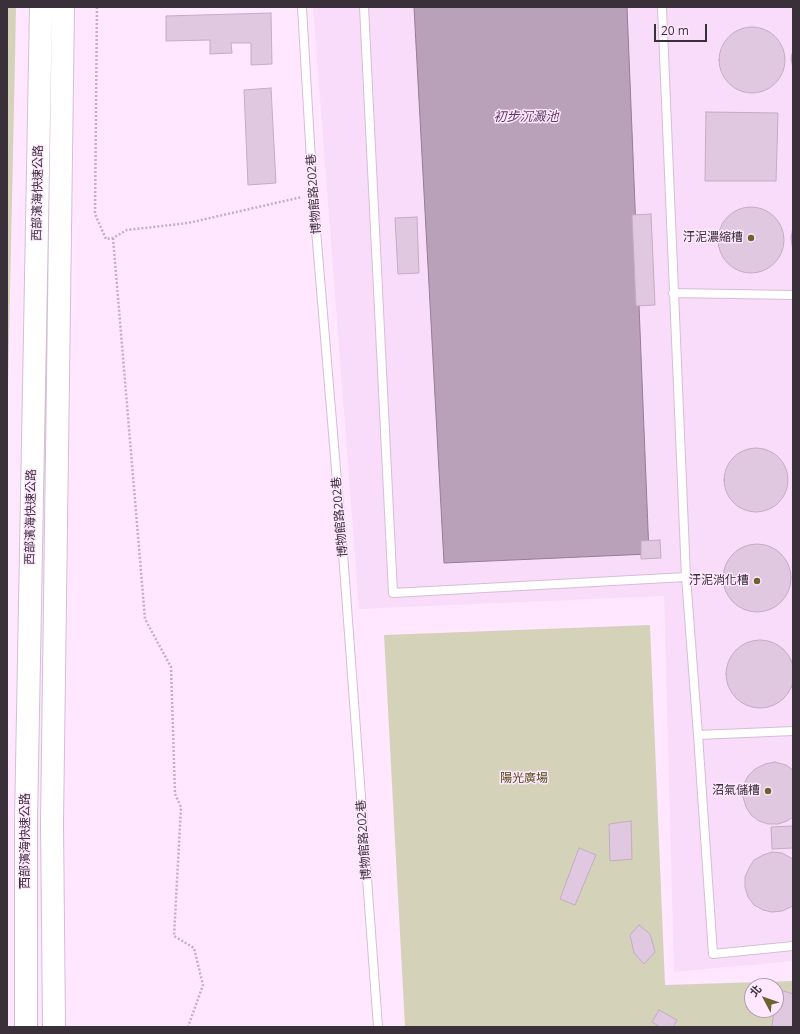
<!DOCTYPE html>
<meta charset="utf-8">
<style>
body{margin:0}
#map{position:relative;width:800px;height:1034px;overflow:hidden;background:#ffe8ff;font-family:"Open Sans","Noto Sans TC",sans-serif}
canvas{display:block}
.frame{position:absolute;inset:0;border:8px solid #393039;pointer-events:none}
.north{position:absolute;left:744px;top:978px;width:40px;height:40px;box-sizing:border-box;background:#ffe8ff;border:1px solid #b09eb0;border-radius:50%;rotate:311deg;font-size:11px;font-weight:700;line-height:16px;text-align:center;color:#393039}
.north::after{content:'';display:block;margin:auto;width:14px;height:18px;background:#6b6330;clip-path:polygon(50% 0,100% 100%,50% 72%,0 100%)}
.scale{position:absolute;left:654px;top:24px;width:53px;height:18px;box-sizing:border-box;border:2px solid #393039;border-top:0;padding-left:5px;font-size:12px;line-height:14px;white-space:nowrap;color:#393039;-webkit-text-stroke:3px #ffe8ff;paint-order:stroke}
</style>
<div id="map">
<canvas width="800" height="1034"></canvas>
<div class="frame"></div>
<div class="north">北</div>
<div class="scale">20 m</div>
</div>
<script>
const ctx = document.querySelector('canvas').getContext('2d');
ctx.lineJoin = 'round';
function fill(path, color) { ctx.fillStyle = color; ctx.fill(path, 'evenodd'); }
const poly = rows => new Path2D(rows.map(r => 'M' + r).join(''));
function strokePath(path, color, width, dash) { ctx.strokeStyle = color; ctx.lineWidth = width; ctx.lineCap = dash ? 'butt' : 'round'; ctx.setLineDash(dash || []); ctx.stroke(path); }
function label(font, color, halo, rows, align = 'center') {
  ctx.font = font + ' "Open Sans","Noto Sans TC",sans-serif'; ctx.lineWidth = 3; ctx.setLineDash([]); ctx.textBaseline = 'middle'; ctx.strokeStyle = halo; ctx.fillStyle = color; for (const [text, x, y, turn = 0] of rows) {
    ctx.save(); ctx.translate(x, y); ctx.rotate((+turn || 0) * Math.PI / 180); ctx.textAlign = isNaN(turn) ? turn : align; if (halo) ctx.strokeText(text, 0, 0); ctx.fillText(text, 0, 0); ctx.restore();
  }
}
const built = poly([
 [313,7,793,7,793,961,674,972,664,596,359,609]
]);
const green = poly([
 [7,7,16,7,15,60,7,433],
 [650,625,665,985,793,981,793,1027,405,1027,384,635],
 [752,986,776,986,776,1010,752,1010]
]);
const water = poly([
 [414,7,627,7,649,554,444,563,414,7]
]);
const building = poly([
 [271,13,272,64,251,65,251,43,231,43,232,53,210,54,210,40,166,41,166,16,271,13],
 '719 60a33 33 0 1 1 66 0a33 33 0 1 1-66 0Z',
 [793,50,793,69,791,58,793,50],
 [271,88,276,183,248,185,244,90,271,88],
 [706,112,778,113,776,181,705,181,706,112],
 '718 240a33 33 0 1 1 66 0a33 33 0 1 1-66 0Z',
 [651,214,655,305,636,306,632,215,651,214],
 [417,217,419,273,398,274,395,218,417,217],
 [793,227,793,251,791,238,793,227],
 '724 480a32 32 0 1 1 64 0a32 32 0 1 1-64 0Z',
 [660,540,661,558,641,559,641,541,660,540],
 '723 578a34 34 0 1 1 68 0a34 34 0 1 1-68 0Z',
 '726 674a34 34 0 1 1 68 0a34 34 0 1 1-68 0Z',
 [775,762,786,765,793,770,793,817,787,821,778,824,768,824,759,821,751,815,746,807,743,797,743,786,748,776,755,769,765,764,775,762],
 [631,821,632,859,610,861,609,824,631,821],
 [793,826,793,848,772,849,771,827,793,826],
 [579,848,596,855,575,905,560,899,579,848],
 [772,852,782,853,793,859,793,906,782,911,772,912,763,910,754,905,748,897,745,887,745,877,749,868,754,860,763,855,772,852],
 [639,925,650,934,655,952,644,964,634,953,630,935,639,925],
 [777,989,793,994,793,1027,772,1027,774,1010,776,1010,777,989],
 [659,1010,677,1020,673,1027,660,1027,652,1022,659,1010]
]);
const path = poly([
 [97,7,95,214,106,239,113,238,127,230,188,223,302,197],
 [113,238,145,619,171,667,175,794,181,807,174,936,194,948,203,985,188,1027]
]);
const service = poly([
 [302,7,313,194,343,553,378,1027],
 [364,7,393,593,686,577],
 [662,7,686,577,698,735,713,954,793,946],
 [673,293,793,295],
 [698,735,793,731]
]);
const trunk = poly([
 [26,1027,26,821,41,7],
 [54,1027,52,823,63,7]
]);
const markers = [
 [751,238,4,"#6b6330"],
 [757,581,4,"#6b6330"],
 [768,791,4,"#6b6330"]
];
const streetNames = [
 ["西部濱海快速公路",38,193,-89],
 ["博物館路202巷",314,194,-94],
 ["西部濱海快速公路",31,517,-89],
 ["博物館路202巷",340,517,-95],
 ["博物館路202巷",364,840,-94],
 ["西部濱海快速公路",26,841,-90]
];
const poiNames = [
 ["汙泥濃縮槽",743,238],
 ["汙泥消化槽",749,581],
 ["沼氣儲槽",760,791]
];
const parkNames = [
 ["陽光廣場",524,779]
];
const waterNames = [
 ["初步沉澱池",526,117]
];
fill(built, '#f9dcf9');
fill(green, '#d5d2ba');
fill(water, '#baa1ba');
strokePath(water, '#937f93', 1);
fill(building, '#e0c9e0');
strokePath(building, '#c3adc3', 1);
strokePath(service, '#d4bed5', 10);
strokePath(trunk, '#d4bed5', 24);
strokePath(path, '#c2afc2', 2.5, [2, 2]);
strokePath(service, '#fff', 8);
strokePath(trunk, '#fff', 22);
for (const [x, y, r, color] of markers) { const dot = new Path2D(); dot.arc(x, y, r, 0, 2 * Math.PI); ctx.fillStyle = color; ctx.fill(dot); strokePath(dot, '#ffe8ff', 1.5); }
label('12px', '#393039', '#ffe8ff', streetNames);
label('12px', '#393039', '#ffe8ff', poiNames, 'right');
label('12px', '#524a0f', '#ffe8ff', parkNames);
label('italic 13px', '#5b385d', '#ffe8ff', waterNames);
</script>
